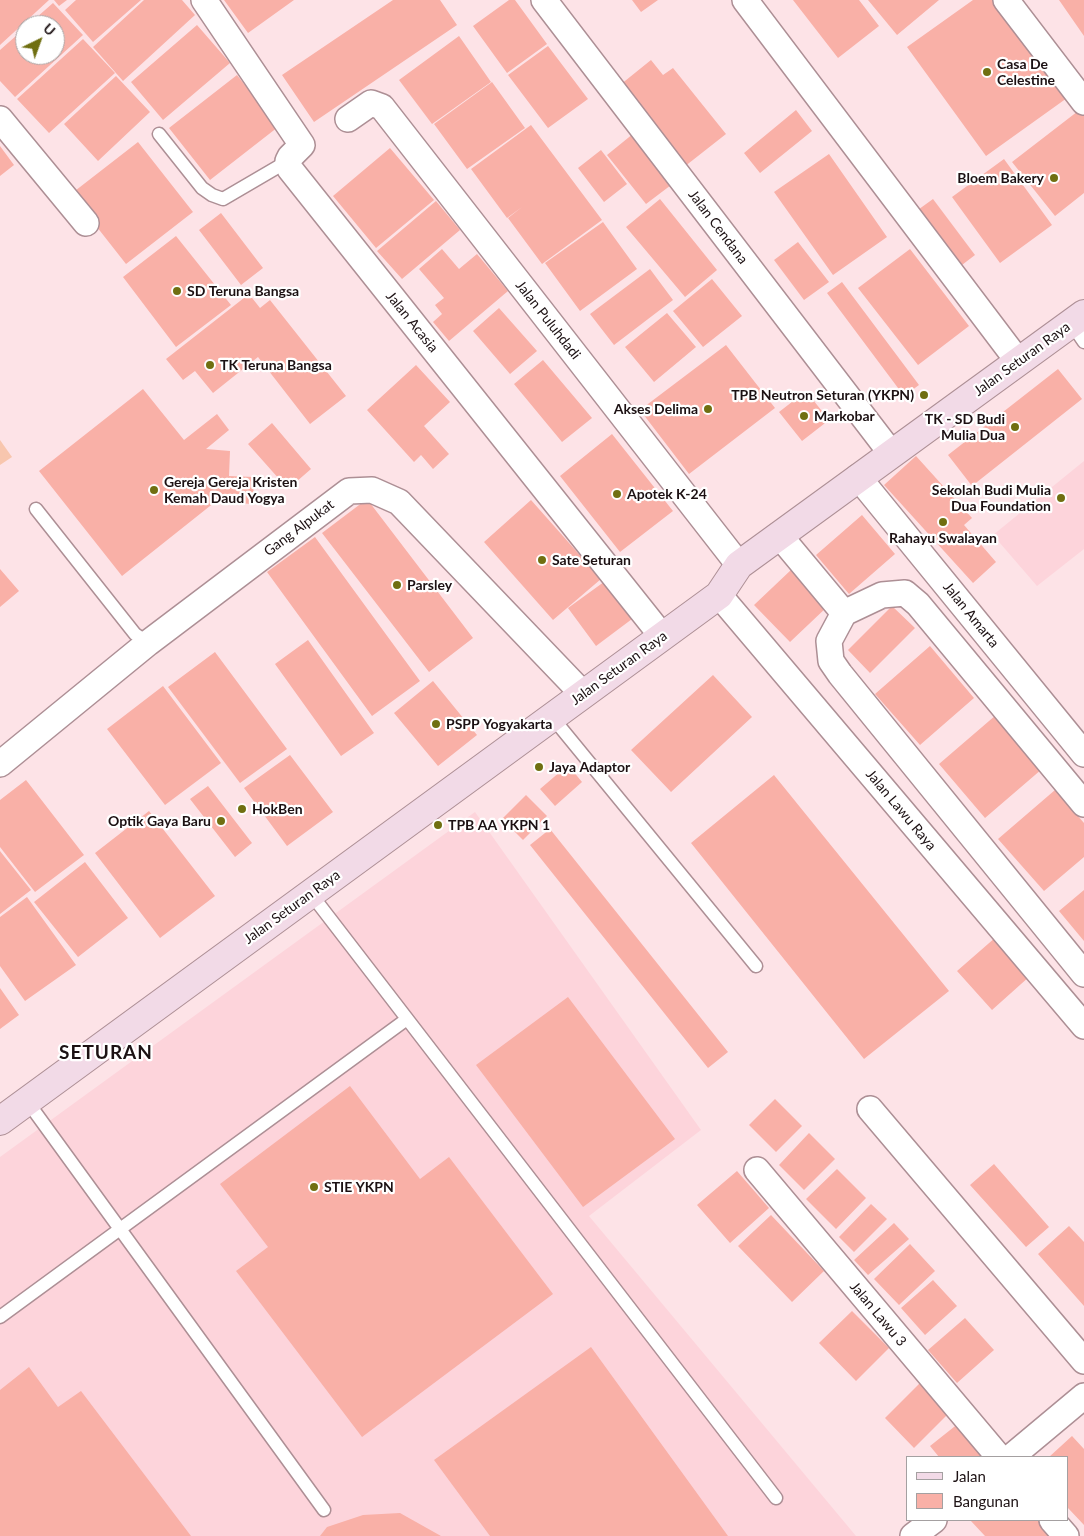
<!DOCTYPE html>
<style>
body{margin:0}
#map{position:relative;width:1084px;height:1536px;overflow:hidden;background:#fde3e7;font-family:Lato,sans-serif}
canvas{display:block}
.legend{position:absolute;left:906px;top:1456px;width:162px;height:65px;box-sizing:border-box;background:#fff;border:1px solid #a4a0a1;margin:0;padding:6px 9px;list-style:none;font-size:15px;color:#1c1113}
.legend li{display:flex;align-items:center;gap:10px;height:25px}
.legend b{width:25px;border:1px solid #a4a0a1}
.north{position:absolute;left:15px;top:15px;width:50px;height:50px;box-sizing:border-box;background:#fff;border:1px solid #a4a0a1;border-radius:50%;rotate:42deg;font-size:14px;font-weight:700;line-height:20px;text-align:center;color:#1c1113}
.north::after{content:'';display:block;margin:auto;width:18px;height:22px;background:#706f11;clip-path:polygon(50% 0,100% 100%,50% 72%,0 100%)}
</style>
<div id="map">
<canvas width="1084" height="1536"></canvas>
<ul class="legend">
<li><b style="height:6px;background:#f2dae7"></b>Jalan</li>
<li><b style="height:14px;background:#f9b0a7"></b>Bangunan</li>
</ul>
<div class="north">U</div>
</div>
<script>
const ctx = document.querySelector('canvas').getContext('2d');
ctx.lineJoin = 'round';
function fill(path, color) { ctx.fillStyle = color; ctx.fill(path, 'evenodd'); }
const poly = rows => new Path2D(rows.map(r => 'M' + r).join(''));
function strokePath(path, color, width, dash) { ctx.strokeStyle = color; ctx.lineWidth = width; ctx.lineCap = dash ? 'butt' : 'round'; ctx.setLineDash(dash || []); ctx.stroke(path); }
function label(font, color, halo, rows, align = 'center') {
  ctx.font = font + ' Lato,sans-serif'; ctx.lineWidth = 4.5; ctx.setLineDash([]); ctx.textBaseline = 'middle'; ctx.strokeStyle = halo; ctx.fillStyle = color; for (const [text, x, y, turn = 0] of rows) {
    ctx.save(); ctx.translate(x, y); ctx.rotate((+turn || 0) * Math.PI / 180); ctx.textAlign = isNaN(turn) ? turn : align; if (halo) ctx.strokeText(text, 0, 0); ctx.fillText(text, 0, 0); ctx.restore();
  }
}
const built = poly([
 [1084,461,1084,549,1037,586,993,535],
 [475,812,701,1130,589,1216,856,1536,0,1536,0,1157]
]);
const green = poly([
 [0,440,12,457,0,465]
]);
const building = poly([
 [0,0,49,0,0,45],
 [54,0,67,0,59,6],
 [76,0,141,0,93,42,65,10],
 [144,0,182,0,195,15,123,81,93,47],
 [224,0,294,0,248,33],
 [393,0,440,0,457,25,314,122,282,75],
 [509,0,515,0,547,44,507,73,473,26],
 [632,0,658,0,641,12],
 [793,0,859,0,879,26,838,58],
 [868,0,939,0,897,35],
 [973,0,996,0,1067,98,986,156,907,47],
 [1059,0,1084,0,1084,36],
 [53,3,83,35,15,97,0,81,0,50,25,28,25,55,55,55,55,25,28,25],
 [197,25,230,63,163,120,131,82],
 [459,36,491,82,432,124,399,80],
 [83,39,115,73,49,133,17,99],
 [548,46,588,99,548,128,508,75],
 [651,60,663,75,673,68,726,134,684,167,620,85],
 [237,75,278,127,210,180,169,128],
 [116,76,150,112,98,161,64,124],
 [492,82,525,128,467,169,434,124],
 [1082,108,1084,111,1084,193,1055,216,1012,162],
 [796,110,812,131,760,173,744,153],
 [531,125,602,220,542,264,508,218,522,207,507,218,471,169],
 [639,129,679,179,646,204,607,155],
 [138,142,193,212,126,264,71,194],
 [0,146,14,165,0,176],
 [390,148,434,200,376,248,333,196],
 [601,150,627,184,604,202,578,168],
 [829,154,887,237,833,275,774,192],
 [1004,159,1052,225,1000,263,952,197],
 [660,199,717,270,685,297,626,227],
 [933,199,975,255,958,268,915,212],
 [436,201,460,230,402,279,377,251],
 [221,213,263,268,241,285,199,230],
 [603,222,637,269,580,311,545,263],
 [176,236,231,305,176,347,123,277],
 [798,242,829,282,804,300,774,260],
 [442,249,459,269,477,254,508,291,449,341,433,322,442,314,435,305,444,298,419,269],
 [910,249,969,326,918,365,858,288],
 [650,269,673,300,614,345,590,314],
 [712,279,742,316,703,347,673,311],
 [842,282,919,385,904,396,827,293],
 [249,294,260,308,270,300,346,396,310,424,258,357,213,393,195,371,183,380,166,359],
 [499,308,537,351,510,374,473,331],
 [667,313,696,347,654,382,625,347],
 [726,345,775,408,689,474,640,410],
 [543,360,592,418,562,442,514,384],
 [416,365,450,402,424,426,449,454,433,469,421,455,414,462,367,410],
 [1058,369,1082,399,972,486,948,455],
 [143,389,184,440,217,414,229,430,206,449,230,451,229,476,254,477,253,504,215,502,122,576,39,471],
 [806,391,829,420,802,441,779,412],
 [272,423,311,469,288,489,248,444],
 [612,434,673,511,620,552,560,476],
 [916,456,972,518,964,525,996,562,973,583,884,485],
 [367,499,473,638,429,672,322,533],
 [531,500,601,579,553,620,484,542],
 [862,515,895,554,849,594,816,555],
 [315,537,420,681,372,716,267,572],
 [0,569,19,591,0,607],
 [792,569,828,606,790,642,754,605],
 [608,579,636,616,596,646,568,608],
 [892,606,915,628,870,673,848,650],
 [308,640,374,733,341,756,275,664],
 [930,646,974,698,920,745,875,694],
 [215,652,287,749,240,783,168,687],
 [713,675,752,717,671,792,631,750],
 [433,681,477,735,438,766,394,713],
 [163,686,221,763,165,805,107,729],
 [996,715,1042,769,985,818,939,764],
 [290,755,333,812,287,846,244,788],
 [568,765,582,782,555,806,540,789],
 [774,775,949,991,864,1059,691,843],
 [26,780,84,855,35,892,0,847,0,800],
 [208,786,252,843,235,857,190,799],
 [1055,790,1084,823,1084,857,1044,891,998,839],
 [526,795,547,816,523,840,502,819],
 [149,811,215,896,160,938,95,853],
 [550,829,728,1052,708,1068,530,845],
 [0,851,31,890,0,914],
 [85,862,128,918,78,957,34,902],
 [1084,890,1084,941,1059,911],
 [27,897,76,965,25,1001,0,966,0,917],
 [996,937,1030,976,992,1010,957,971],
 [0,988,19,1015,0,1029],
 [568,997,675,1139,583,1207,476,1065],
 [350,1086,420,1179,449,1157,553,1294,362,1437,236,1271,268,1247,220,1184],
 [775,1099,802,1126,776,1152,749,1125],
 [809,1133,835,1159,804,1190,779,1165],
 [994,1164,1049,1227,1026,1247,970,1185],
 [837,1169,866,1198,836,1229,806,1199],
 [737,1171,769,1208,730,1243,697,1205],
 [871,1204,887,1219,854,1252,839,1237],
 [771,1215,824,1271,792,1302,738,1246],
 [894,1223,909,1239,868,1275,854,1260],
 [1069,1226,1084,1242,1084,1306,1038,1254],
 [910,1244,935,1271,899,1305,874,1279],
 [933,1280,957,1306,925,1335,901,1308],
 [852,1311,889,1348,856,1381,819,1343],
 [965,1318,994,1350,957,1383,928,1350],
 [591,1347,728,1536,490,1536,434,1460],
 [29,1367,58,1407,81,1391,191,1536,0,1536,0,1390],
 [922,1381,952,1410,914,1448,885,1418],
 [959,1423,984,1453,979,1457,939,1457,930,1446],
 [1072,1436,1084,1449,1084,1525,1068,1508,1068,1457,1049,1457],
 [400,1513,441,1536,320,1536,327,1527,363,1515],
 [970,1520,1040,1520,1054,1536,985,1536]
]);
const service = poly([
 [159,134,202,188,212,195,223,199,288,161],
 [1071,323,1084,342],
 [36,509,135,634,148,643],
 [552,717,756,966],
 [311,894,776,1498],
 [27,1101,324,1510],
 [0,1317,407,1019]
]);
const minor = poly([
 [204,0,302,145,290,157,288,161,290,169,662,636],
 [544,0,891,453],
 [745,0,1018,361],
 [1006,0,1084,102],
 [0,119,86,223],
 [348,119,371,103,382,107,739,565],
 [858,477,1084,754],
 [779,535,844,613,882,595,905,593,918,604,1084,804],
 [719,595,1084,1026],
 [844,613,829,641,831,661,840,674,1084,974],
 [0,764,148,643,349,491,372,490,399,502,583,694],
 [870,1109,1084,1361],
 [757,1170,999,1457],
 [1011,1457,1084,1396],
 [1052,1520,1066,1536],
 [913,1536,934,1520]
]);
const secondary = poly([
 [0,1121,719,595,739,565,1084,314]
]);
const markers = [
 [987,72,5,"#706f11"],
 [1054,178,5,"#706f11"],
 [177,291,5,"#706f11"],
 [210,365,5,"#706f11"],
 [924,395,5,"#706f11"],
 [708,409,5,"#706f11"],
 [804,416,5,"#706f11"],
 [1015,427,5,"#706f11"],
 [154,490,5,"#706f11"],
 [617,494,5,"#706f11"],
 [1061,498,5,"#706f11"],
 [943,522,5,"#706f11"],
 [542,560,5,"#706f11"],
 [397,585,5,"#706f11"],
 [436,724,5,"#706f11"],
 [539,767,5,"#706f11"],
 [242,809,5,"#706f11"],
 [221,821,5,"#706f11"],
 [438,825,5,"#706f11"],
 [314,1187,5,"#706f11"]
];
const poiNames = [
 ["Casa De",997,64],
 ["Celestine",997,80],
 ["Bloem Bakery",1044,178,"right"],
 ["SD Teruna Bangsa",187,291],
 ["TK Teruna Bangsa",220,365],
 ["TPB Neutron Seturan (YKPN)",914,395,"right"],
 ["Akses Delima",698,409,"right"],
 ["Markobar",814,416],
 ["TK - SD Budi",1005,419,"right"],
 ["Mulia Dua",1005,435,"right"],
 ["Gereja Gereja Kristen",164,482],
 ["Kemah Daud Yogya",164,498],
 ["Sekolah Budi Mulia",1051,490,"right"],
 ["Dua Foundation",1051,506,"right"],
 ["Apotek K-24",627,494],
 ["Rahayu Swalayan",943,538,"center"],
 ["Sate Seturan",552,560],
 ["Parsley",407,585],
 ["PSPP Yogyakarta",446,724],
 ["Jaya Adaptor",549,767],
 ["HokBen",252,809],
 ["Optik Gaya Baru",211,821,"right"],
 ["TPB AA YKPN 1",448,825],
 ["STIE YKPN",324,1187]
];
const streetNames = [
 ["Jalan Cendana",718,227,53],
 ["Jalan Puluhdadi",548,320,52],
 ["Jalan Acasia",412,322,51],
 ["Jalan Seturan Raya",1022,359,-36],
 ["Gang Alpukat",299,528,-37],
 ["Jalan Amarta",971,615,51],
 ["Jalan Seturan Raya",619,668,-36],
 ["Jalan Lawu Raya",901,810,50],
 ["Jalan Seturan Raya",292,907,-36],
 ["Jalan Lawu 3",878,1314,50]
];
const districtNames = [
 ["SETURAN",106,1053]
];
fill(built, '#fdd4db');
fill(green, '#f8c6ae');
fill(building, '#f9b0a7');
strokePath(service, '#ad8f95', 15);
strokePath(minor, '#ad8f95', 28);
strokePath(secondary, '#ad8f95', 30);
strokePath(service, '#fff', 12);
strokePath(minor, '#fff', 25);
strokePath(secondary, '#f2dae7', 28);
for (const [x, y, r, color] of markers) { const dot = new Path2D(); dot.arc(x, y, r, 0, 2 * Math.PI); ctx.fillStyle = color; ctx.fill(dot); strokePath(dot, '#fff', 2); }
label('bold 14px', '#1c1113', '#fff', poiNames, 'left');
label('14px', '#1c1113', '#fff', streetNames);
ctx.letterSpacing = '1px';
label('bold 19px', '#1c1113', '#fff', districtNames);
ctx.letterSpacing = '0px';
</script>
